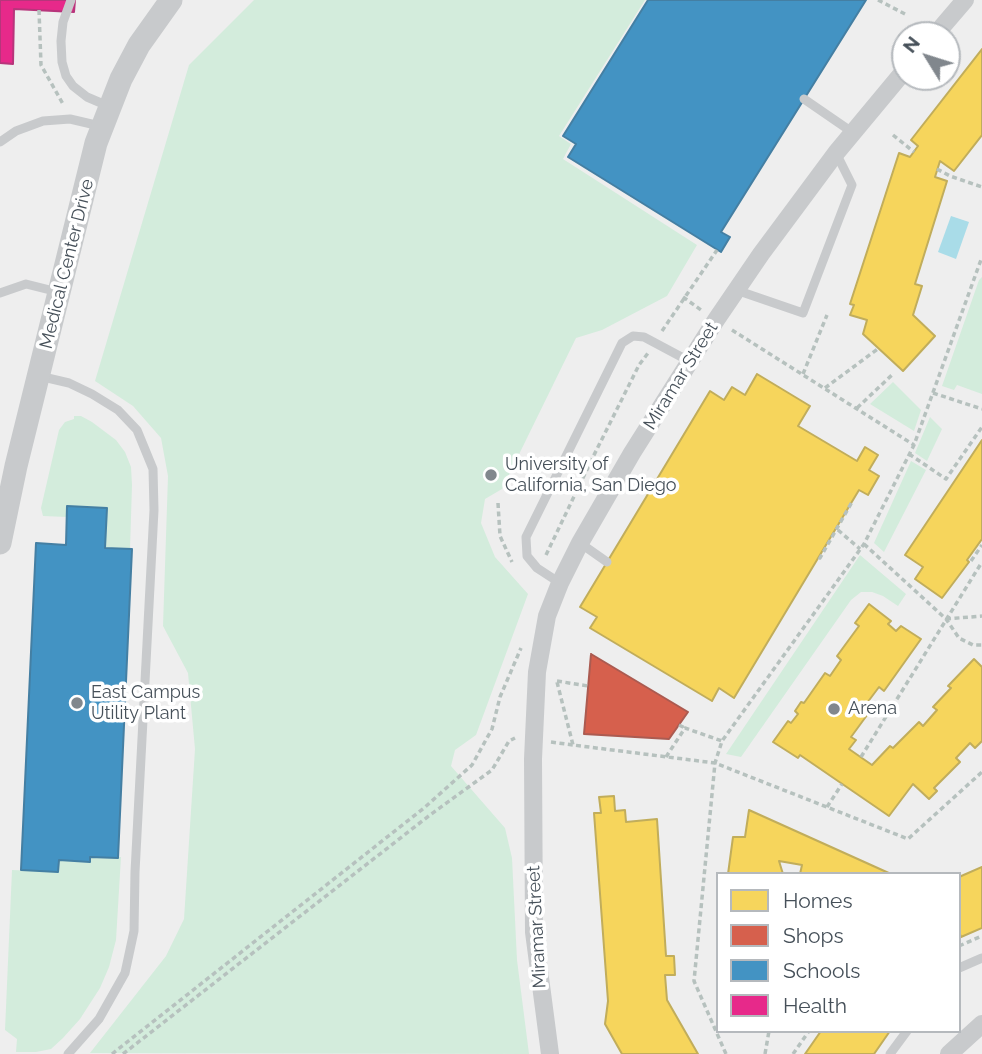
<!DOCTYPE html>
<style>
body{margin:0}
#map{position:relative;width:982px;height:1054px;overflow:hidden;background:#eee;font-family:Raleway,sans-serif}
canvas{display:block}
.legend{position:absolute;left:716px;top:872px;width:245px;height:161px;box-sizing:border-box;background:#fff;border:2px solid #b5b9bd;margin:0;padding:9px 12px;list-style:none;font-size:21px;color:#465059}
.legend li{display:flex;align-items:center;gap:14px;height:35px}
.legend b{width:35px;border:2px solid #b5b9bd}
.north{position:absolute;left:891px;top:21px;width:70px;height:70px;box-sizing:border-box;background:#fff;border:2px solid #b5b9bd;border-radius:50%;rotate:308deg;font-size:19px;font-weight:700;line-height:28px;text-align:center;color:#465059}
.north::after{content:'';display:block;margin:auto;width:24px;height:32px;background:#81878d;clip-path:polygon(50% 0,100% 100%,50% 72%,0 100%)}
</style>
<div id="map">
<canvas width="982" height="1054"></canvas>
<ul class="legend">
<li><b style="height:19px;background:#f6d55c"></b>Homes</li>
<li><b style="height:19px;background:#d6604d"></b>Shops</li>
<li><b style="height:19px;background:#4393c3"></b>Schools</li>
<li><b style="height:19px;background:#e7298a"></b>Health</li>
</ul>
<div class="north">N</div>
</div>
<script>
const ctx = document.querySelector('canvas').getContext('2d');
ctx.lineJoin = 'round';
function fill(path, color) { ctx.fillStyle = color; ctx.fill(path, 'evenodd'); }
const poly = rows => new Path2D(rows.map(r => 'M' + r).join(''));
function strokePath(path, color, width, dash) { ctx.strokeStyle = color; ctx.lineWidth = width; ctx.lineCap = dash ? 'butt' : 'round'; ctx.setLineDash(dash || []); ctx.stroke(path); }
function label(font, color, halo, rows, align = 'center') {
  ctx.font = font + ' Raleway,sans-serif'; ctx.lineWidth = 7; ctx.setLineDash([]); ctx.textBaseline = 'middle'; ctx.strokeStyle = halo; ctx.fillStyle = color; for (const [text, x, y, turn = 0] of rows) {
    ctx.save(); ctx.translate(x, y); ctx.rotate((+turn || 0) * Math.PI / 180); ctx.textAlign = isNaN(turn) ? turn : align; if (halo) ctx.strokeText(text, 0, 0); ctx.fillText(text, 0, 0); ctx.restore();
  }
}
const green = poly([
 [254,0,645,0,559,136,571,144,563,159,697,245,667,296,602,330,576,338,502,489,485,499,481,523,495,557,528,594,476,735,455,750,451,766,505,828,512,858,517,960,529,1054,90,1053,166,956,184,919,195,749,188,673,163,626,168,476,161,438,133,406,95,381,189,65],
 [982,277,982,394,957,385,954,390,942,386,979,280],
 [893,382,921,410,914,431,870,404],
 [74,416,81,416,92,422,116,440,125,452,131,467,132,485,130,549,105,548,107,508,67,517,43,516,41,508,59,430,65,422,74,419],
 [930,417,942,429,927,461,915,453],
 [911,461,926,470,884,552,874,543],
 [860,555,906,594,898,606,883,596,872,592,861,592,851,600,741,757,726,754],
 [90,857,121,857,116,940,109,967,100,988,80,1019,63,1038,51,1049,36,1052,16,1052,17,1039,5,1030,12,870,58,872,59,860,90,862]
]);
const water = poly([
 [951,216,969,222,956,259,938,252]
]);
const homes = poly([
 [982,49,982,135,954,171,940,161,935,177,947,181,915,284,922,286,913,315,935,336,903,371,863,334,867,320,850,315,854,305,850,304,899,153,910,157,918,146,911,140,982,49],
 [757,374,810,406,798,426,857,461,865,447,878,455,869,470,879,476,868,495,859,490,734,698,719,688,712,701,590,628,597,617,580,607,710,391,724,400,732,387,745,395,757,374],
 [982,440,982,539,967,560,969,562,942,598,915,579,923,567,905,555,982,440],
 [869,604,891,621,888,624,896,631,901,626,921,639,884,691,879,687,867,703,873,707,851,737,856,740,849,749,872,765,890,746,893,748,919,722,923,726,937,710,933,707,951,688,948,686,974,659,982,667,982,741,975,748,970,743,956,758,960,762,934,788,937,791,929,799,913,784,889,816,800,755,798,758,773,742,788,721,791,723,798,714,795,711,801,702,804,703,825,673,830,676,841,660,837,656,859,626,855,623,869,604],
 [614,796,615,811,625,810,626,822,657,819,666,956,674,956,675,975,665,975,667,1000,698,1054,622,1054,605,1024,608,1001,594,813,601,813,599,797,614,796],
 [749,810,891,874,800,874,802,865,779,861,783,874,728,874,733,837,745,837,749,810],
 [982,867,982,928,961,937,959,931,959,877,982,867],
 [821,1031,890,1031,874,1054,805,1054,821,1031]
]);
const shops = poly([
 [591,654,688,712,669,739,584,734,591,654]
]);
const schools = poly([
 [648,0,866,0,721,232,730,237,721,252,568,157,576,144,563,136,648,0],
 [67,506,107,508,105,548,132,549,118,858,90,857,90,862,59,860,58,872,21,870,36,543,66,545,67,506]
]);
const health = poly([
 [0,0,75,0,74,12,14,9,13,64,0,63,0,0]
]);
const path = poly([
 [878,0,905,14],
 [39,10,41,65,63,104],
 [893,135,914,152],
 [937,169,950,176,982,187],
 [683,297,701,310],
 [732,330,914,445],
 [662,331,717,250],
 [803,374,827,315],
 [825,388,879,348],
 [933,393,982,409],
 [857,408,893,374],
 [909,454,946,479,982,427],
 [498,503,500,536,512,562],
 [838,530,860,549],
 [864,544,946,619,959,638,973,645,982,645],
 [546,555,593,457,639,365,648,353],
 [819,557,820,558,852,502],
 [971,561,982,545],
 [946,619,982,616],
 [557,681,588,686],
 [557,682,573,745,715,763,908,839,982,772],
 [679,725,685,728],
 [551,742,573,745],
 [666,757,685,728,722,741],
 [861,757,982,562],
 [827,807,842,784],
 [959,946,982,936],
 [112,1054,424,808,472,765,492,729,500,697,521,648],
 [123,1054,430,815,492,770,509,741,515,738],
 [726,1054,694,981,715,763,722,741,864,544,914,445,982,257],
 [765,1054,769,1031],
 [793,1054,809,1031]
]);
const service = poly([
 [71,0,63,22,61,41,62,62,66,76,73,86,87,97,108,106],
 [804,99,852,132],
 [0,142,16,131,43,121,70,119,100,126],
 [736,290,803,313,852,185,836,153],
 [0,293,26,284,58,292],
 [39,376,69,383,92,394,118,410,137,430,153,469,154,510,135,872,134,931,125,973,99,1019,68,1054],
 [580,543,607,562],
 [560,583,537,568,527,556,526,537,622,343,633,336,644,337,689,361],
 [959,968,982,958],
 [890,1054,907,1031]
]);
const minor = poly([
 [935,35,965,0],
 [550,1054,534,932,533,759,537,672,547,616,560,583,580,543,632,453,716,320,761,254,836,153,905,70],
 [949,1054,982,1024]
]);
const tertiary = poly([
 [0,543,16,466,96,143,121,79,139,45,171,0]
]);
const markers = [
 [491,475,7,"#81878d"],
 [77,703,7,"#81878d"],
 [834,709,7,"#81878d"]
];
const streetNames = [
 ["Medical Center Drive",67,264,-76],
 ["Miramar Street",681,376,-58],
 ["Miramar Street",537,927,-93]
];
const poiNames = [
 ["University of",505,465],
 ["California, San Diego",505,486],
 ["East Campus",91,693],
 ["Utility Plant",91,714],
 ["Arena",848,709]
];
fill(green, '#d3ecdc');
fill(water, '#a9dce8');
fill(homes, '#f6d55c');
strokePath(homes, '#c1ad5b', 2);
fill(shops, '#d6604d');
strokePath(shops, '#ab5b51', 2);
fill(schools, '#4393c3');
strokePath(schools, '#447fa3', 2);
fill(health, '#e7298a');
strokePath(health, '#b7357b', 2);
strokePath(path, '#b6c1be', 3.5, [5, 3.5]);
strokePath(service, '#c8cacc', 9);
strokePath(minor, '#c8cacc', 18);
strokePath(tertiary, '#c8cacc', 23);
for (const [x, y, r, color] of markers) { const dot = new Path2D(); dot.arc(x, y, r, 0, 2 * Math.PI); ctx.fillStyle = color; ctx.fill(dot); strokePath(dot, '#fff', 2.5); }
label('18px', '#465059', '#fff', streetNames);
label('18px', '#465059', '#fff', poiNames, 'left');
</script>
